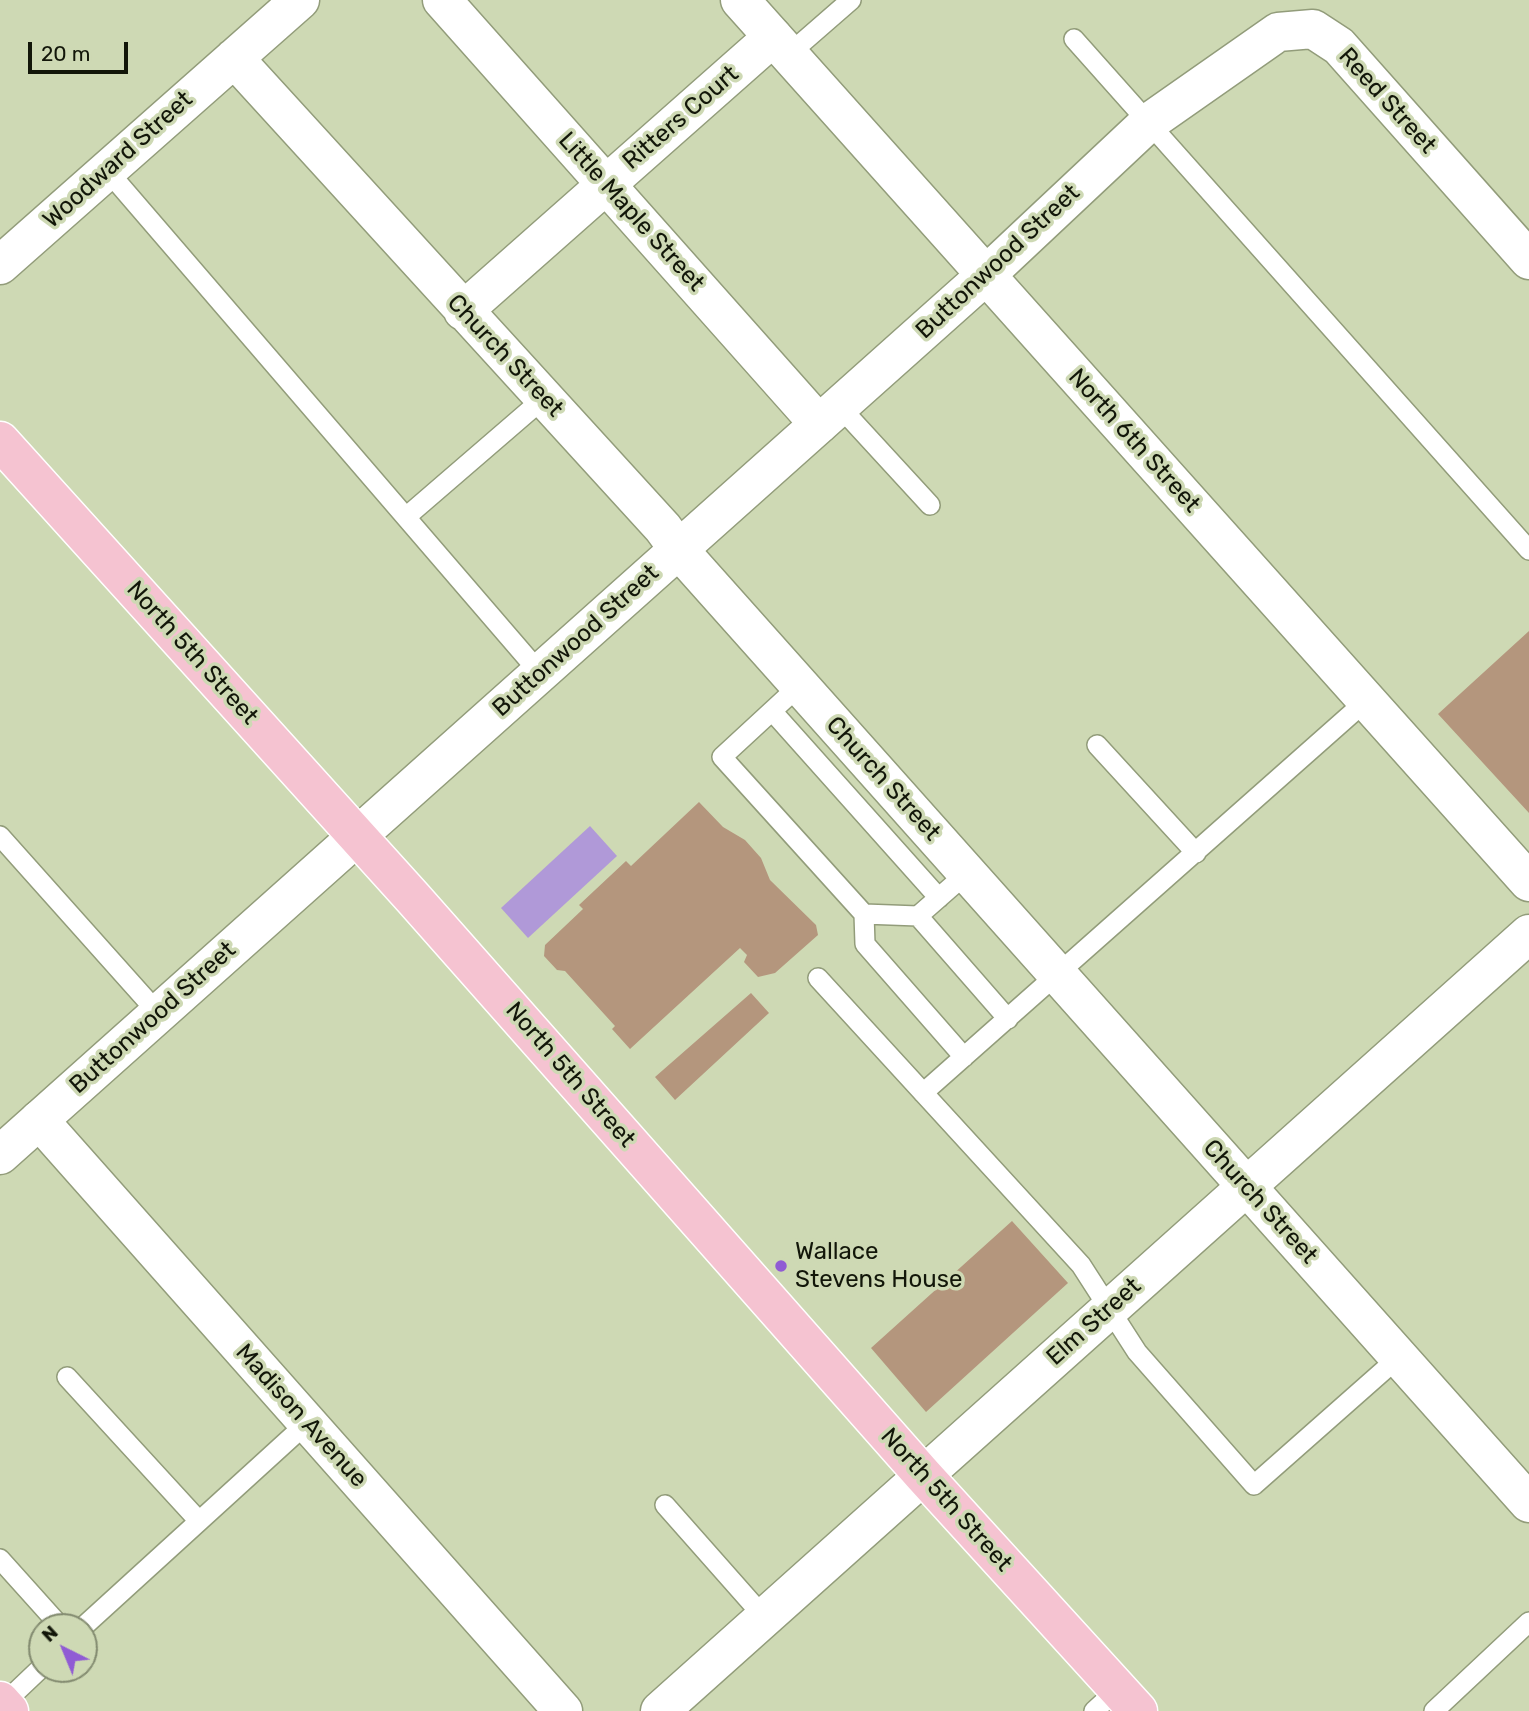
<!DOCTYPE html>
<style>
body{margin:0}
#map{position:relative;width:1529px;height:1711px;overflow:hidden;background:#ced9b4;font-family:Rubik,sans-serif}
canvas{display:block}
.north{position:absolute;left:28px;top:1613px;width:70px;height:70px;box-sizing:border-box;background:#ced9b4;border:2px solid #838b70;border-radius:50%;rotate:317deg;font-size:19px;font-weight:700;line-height:28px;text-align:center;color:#121609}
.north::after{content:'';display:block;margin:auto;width:24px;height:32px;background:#905bd4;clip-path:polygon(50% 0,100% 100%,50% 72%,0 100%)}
.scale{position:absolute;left:28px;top:42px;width:100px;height:32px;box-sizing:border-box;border:4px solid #121609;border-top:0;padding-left:9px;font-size:21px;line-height:24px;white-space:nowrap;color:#121609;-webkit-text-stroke:5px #ced9b4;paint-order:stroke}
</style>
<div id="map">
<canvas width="1529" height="1711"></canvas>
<div class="north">N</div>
<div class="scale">20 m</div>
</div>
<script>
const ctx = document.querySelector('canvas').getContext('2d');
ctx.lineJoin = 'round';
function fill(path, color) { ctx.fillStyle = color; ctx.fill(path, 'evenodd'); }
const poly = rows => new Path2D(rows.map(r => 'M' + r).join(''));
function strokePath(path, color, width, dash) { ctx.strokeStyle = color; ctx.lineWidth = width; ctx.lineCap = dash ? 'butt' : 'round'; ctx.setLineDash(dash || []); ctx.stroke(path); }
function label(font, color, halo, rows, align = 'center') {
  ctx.font = font + ' Rubik,sans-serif'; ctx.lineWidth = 7; ctx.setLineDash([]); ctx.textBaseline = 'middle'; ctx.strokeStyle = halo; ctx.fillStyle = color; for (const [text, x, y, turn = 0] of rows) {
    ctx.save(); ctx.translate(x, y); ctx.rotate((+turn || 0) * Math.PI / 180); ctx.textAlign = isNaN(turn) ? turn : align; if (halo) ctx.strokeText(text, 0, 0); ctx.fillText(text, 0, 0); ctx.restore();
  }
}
const green = poly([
 [590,826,617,856,528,938,501,908]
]);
const building = poly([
 [1529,631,1529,813,1438,714],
 [699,802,723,827,745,840,761,858,770,880,816,925,818,935,775,973,758,977,744,962,747,955,740,948,630,1049,612,1029,615,1026,565,971,557,970,544,956,545,945,583,909,579,905,626,861,631,866],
 [751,993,769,1013,675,1100,655,1077],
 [1012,1221,1068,1283,926,1412,871,1348]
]);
const lane = poly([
 [1074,39,1529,550],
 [789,54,851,0],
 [106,169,540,673],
 [839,406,930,505],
 [406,517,544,398],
 [800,685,722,757,864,914,918,916,967,873],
 [772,711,939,898],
 [1097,745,1196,853],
 [0,836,158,1013],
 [864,914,865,944,964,1057],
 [918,916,1008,1019],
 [818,978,1081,1265,1137,1352,1254,1485,1399,1357],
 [923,1093,1367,700],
 [67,1377,199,1521],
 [665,1505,764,1617],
 [0,1559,61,1627],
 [83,1627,307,1423],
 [3,1704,42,1667],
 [1094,1711,1118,1689],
 [1434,1711,1529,1622]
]);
const street = poly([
 [442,0,819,424],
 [234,58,663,528,679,550,1529,1503],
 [1148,123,1278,32,1313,29,1339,46,1529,260],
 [0,265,300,0],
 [463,311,773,37],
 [39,1120,563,1711],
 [660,1711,1529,934]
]);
const secondary = poly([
 [740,0,1529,882],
 [0,1155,985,276,1148,123]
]);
const primary = poly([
 [0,441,413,898,923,1475,1138,1711],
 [0,1701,9,1711]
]);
const markers = [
 [781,1266,7,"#905bd4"]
];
const streetNames = [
 ["Reed Street",1387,101,48],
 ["Ritters Court",681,118,-41],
 ["Woodward Street",118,160,-42],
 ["Little Maple Street",631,212,48],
 ["Buttonwood Street",998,262,-43],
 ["Church Street",505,356,47],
 ["North 6th Street",1134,441,48],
 ["Buttonwood Street",576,641,-42],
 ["North 5th Street",192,653,48],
 ["Church Street",883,779,48],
 ["Buttonwood Street",153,1018,-42],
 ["North 5th Street",570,1075,49],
 ["Church Street",1260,1202,48],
 ["Elm Street",1094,1322,-42],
 ["Madison Avenue",301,1416,48],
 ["North 5th Street",946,1500,48]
];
const poiNames = [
 ["Wallace",795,1252],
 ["Stevens House",795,1280]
];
fill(green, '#b099d8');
fill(building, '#b4967d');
strokePath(lane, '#929c7a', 22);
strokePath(street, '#929c7a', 41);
strokePath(secondary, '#929c7a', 41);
strokePath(primary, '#fff', 41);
strokePath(lane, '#fff', 19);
strokePath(street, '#fff', 38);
strokePath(secondary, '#fff', 38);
strokePath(primary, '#f5c3d1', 38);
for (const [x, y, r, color] of markers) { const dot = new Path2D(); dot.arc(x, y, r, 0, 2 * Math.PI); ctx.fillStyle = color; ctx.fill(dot); strokePath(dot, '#ced9b4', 2.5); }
label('24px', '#121609', '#ced9b4', streetNames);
label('24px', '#121609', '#ced9b4', poiNames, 'left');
</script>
